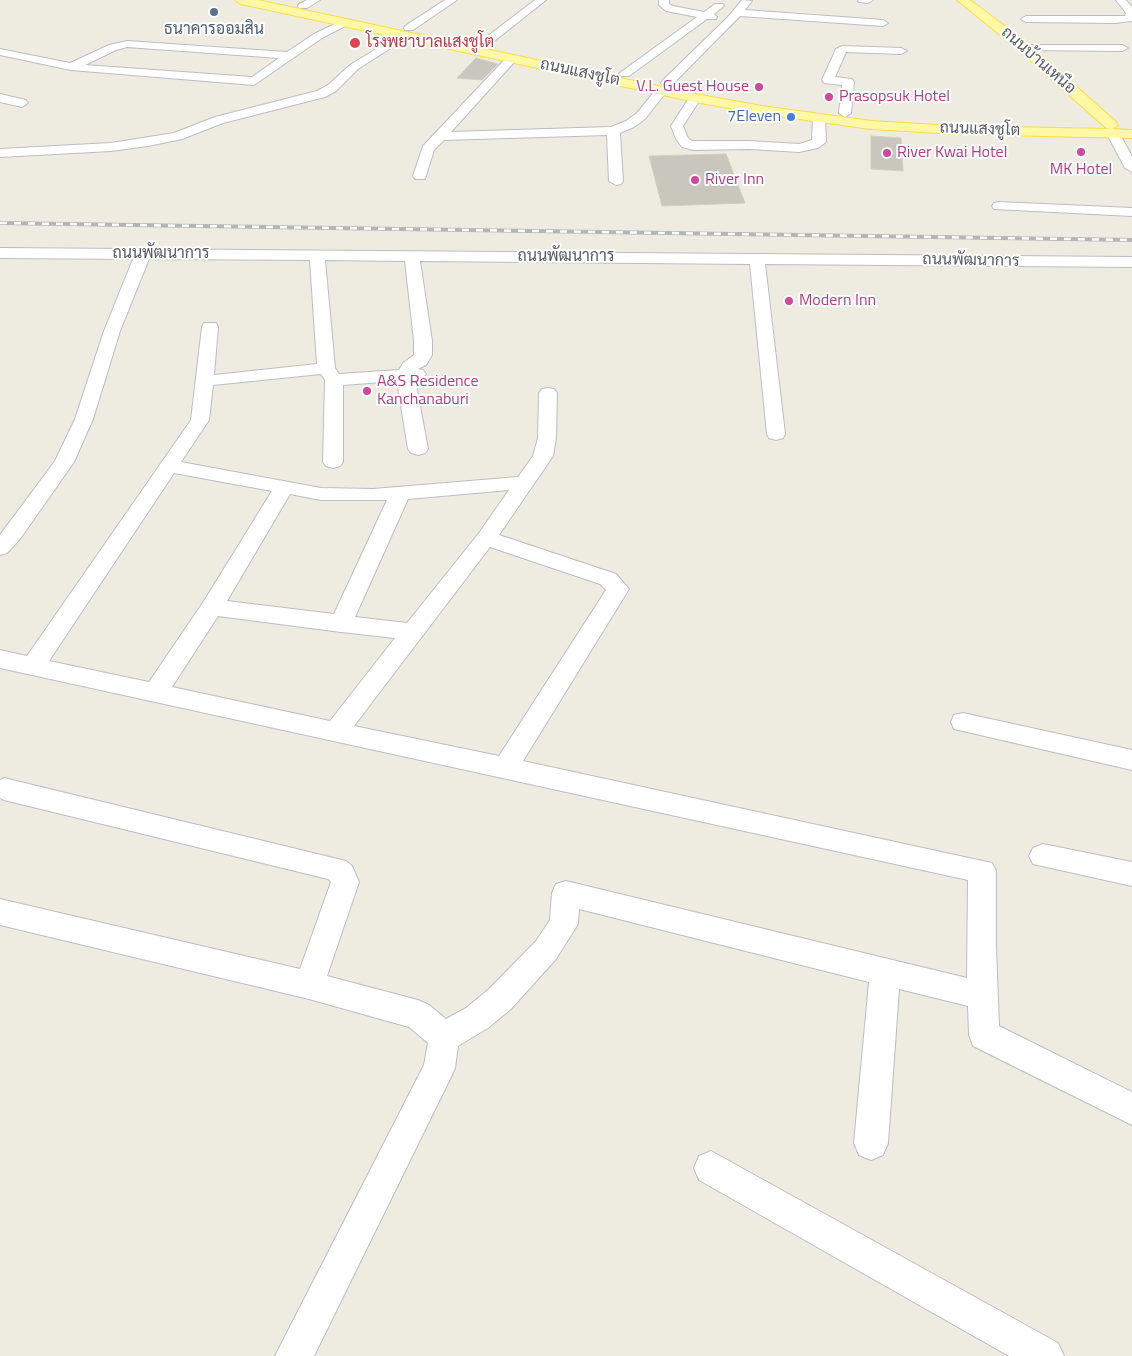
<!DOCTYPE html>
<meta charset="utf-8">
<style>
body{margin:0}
canvas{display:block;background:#eeece0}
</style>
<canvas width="1132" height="1356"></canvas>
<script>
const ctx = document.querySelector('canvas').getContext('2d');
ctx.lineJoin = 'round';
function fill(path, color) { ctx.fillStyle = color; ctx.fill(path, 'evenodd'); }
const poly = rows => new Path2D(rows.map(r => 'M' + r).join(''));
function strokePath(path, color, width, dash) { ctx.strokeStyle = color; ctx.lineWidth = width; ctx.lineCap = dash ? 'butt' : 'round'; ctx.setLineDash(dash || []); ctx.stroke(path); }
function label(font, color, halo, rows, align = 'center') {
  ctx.font = font + ' "Titillium Web",Sarabun,sans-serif'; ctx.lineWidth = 4; ctx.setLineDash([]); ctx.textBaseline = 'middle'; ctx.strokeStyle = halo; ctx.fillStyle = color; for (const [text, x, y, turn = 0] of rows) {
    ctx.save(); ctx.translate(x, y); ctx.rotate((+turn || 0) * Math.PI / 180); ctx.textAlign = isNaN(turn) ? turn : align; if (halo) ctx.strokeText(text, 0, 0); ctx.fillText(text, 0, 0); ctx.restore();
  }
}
const building = poly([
 [476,58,498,64,482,80,457,78,476,58],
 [871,136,901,138,903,171,871,169,871,136],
 [726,154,745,203,662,206,649,156,726,154]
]);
const minor = poly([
 [307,0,320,0,307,8,299,8,298,6,299,4,307,0],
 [445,0,457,0,413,30,405,30,404,28,405,26,445,0],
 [535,0,546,0,488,46,480,46,478,44,480,42,535,0],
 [659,0,669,0,669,4,673,6,704,12,715,4,723,4,724,6,714,14,717,17,716,19,707,19,629,76,621,76,619,74,621,72,697,17,666,11,659,5,659,0],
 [742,0,752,1,745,10,883,20,888,23,883,26,740,16,671,86,663,86,661,83,663,80,727,18,742,0],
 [858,0,873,0,868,3,859,2,858,0],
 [1116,0,1126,0,1132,7,1132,21,1115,23,1026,22,1021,19,1026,16,1125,16,1126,13,1116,0],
 [345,19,350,22,349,24,322,38,254,85,71,70,0,55,0,49,70,63,109,45,127,41,287,52,314,34,345,19],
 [127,47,279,58,252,77,85,65,116,50,127,47],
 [404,32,408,33,409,35,408,37,358,69,336,91,325,97,223,123,182,139,148,146,111,151,0,157,0,149,111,143,174,133,215,117,317,91,328,85,350,65,404,32],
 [1025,45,1122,45,1128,48,1122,51,1021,50,1019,48,1025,45],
 [842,46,901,48,907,51,901,54,846,52,835,77,852,79,854,82,851,113,845,117,839,113,842,85,824,83,822,80,836,49,842,46],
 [512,55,518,58,516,60,451,132,611,127,626,121,637,113,658,87,666,87,668,90,645,119,634,127,620,133,623,181,621,184,616,185,609,181,607,135,444,140,434,150,425,179,415,179,413,176,423,146,508,56,512,55],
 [0,94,26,100,28,103,22,107,0,102,0,94],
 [695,94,701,98,683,126,688,138,692,141,749,141,799,144,812,140,813,118,819,114,825,118,826,142,818,148,799,152,749,149,694,150,682,147,676,139,671,126,691,95,695,94],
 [1113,130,1118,131,1132,156,1132,172,1125,168,1107,134,1113,130],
 [999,202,1132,208,1132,216,994,209,992,206,994,203,999,202],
 [0,248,1132,257,1132,267,765,264,785,434,783,438,776,440,769,438,767,434,750,264,420,261,432,341,432,355,426,365,418,369,423,370,426,374,423,378,415,379,428,449,425,453,418,455,411,453,408,449,397,381,343,385,343,462,340,466,333,468,326,466,323,462,325,380,321,374,213,385,209,420,181,462,321,488,373,489,518,477,533,456,538,438,539,393,542,389,548,388,554,389,557,393,556,438,553,456,499,535,616,574,629,589,523,761,992,863,996,871,996,947,999,1026,1132,1092,1132,1125,973,1046,969,1035,968,1006,899,989,888,1143,883,1155,871,1160,859,1155,854,1143,869,982,579,909,578,924,556,959,511,1009,488,1028,458,1046,455,1068,450,1079,314,1356,275,1356,424,1065,428,1043,409,1027,309,999,0,925,0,899,300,969,331,882,328,879,4,800,0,798,0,780,4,778,346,861,352,866,359,882,327,976,418,1000,429,1005,446,1019,466,1008,489,989,536,941,550,920,552,893,556,884,566,881,967,978,968,880,0,668,0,650,27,656,191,420,202,327,204,323,216,323,218,327,214,375,317,364,310,260,149,259,120,331,93,419,74,462,20,539,7,553,0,555,0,535,55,461,75,419,104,331,133,259,0,258,0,248],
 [325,260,405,261,414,341,414,355,403,363,399,370,339,374,335,368,325,260],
 [174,473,272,491,204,601,149,682,49,661,174,473],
 [509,490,479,533,407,623,355,617,408,499,509,490],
 [290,494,321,500,387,500,334,614,227,601,290,494],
 [490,547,600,584,606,590,499,756,354,726,490,547],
 [218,616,341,632,395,638,330,721,172,687,218,616],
 [963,713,1132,750,1132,770,954,729,951,722,954,715,963,713],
 [1043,844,1132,862,1132,886,1033,864,1029,856,1033,848,1043,844],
 [711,1151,1058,1343,1064,1356,1009,1356,699,1180,694,1168,699,1156,711,1151]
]);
const major = poly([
 [235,0,258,0,695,94,762,106,871,121,955,126,1109,129,1106,128,1020,51,957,0,970,0,1030,45,1116,122,1118,125,1112,129,1132,130,1132,138,955,134,871,129,762,114,695,102,241,4,235,0]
]);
const rail = poly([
 [0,223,1132,240]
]);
const markers = [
 [214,12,5,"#5c6f8a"],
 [355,43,6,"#e0444e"],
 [759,87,5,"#d1479c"],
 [829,97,5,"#d1479c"],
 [791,117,5,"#3f7fe0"],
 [1081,152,5,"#d1479c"],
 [887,153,5,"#d1479c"],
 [695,180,5,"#d1479c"],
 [789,301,5,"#d1479c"],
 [367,391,5,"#d1479c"]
];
const farServicenames = [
 ["ธนาคารออมสิน",214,30]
];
const farHealthnames = [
 ["โรงพยาบาลแสงชูโต",366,43]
];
const farStreetnames = [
 ["ถนนบ้านเหนือ",1038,61,41],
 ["ถนนแสงชูโต",580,73,12],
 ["ถนนแสงชูโต",980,130,2],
 ["ถนนพัฒนาการ",161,254],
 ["ถนนพัฒนาการ",566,257],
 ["ถนนพัฒนาการ",971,261,1]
];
const farHotelnames = [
 ["V.L. Guest House",749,87,"right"],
 ["Prasopsuk Hotel",839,97],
 ["River Kwai Hotel",897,153],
 ["MK Hotel",1081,170,"center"],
 ["River Inn",705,180],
 ["Modern Inn",799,301],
 ["A&S Residence",377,382],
 ["Kanchanaburi",377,400]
];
const farShopnames = [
 ["7Eleven",781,117]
];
fill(building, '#c9c6bd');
strokePath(building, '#d3cebe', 1);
strokePath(minor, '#bbbdc4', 2);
strokePath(major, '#ffdb48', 2);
fill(minor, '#fff');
fill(major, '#fff8a4');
strokePath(rail, '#b4b5b6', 4);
strokePath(rail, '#fff', 2.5, [7]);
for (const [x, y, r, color] of markers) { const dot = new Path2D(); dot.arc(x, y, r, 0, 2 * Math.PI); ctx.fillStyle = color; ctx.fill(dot); strokePath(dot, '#fff', 2); }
label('16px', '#4e5e75', '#fff', farServicenames);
label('16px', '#be3a42', '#fff', farHealthnames, 'left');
label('16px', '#595d63', '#fff', farStreetnames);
label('16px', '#b23c85', '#fff', farHotelnames, 'left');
label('16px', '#366cbe', '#fff', farShopnames, 'right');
</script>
